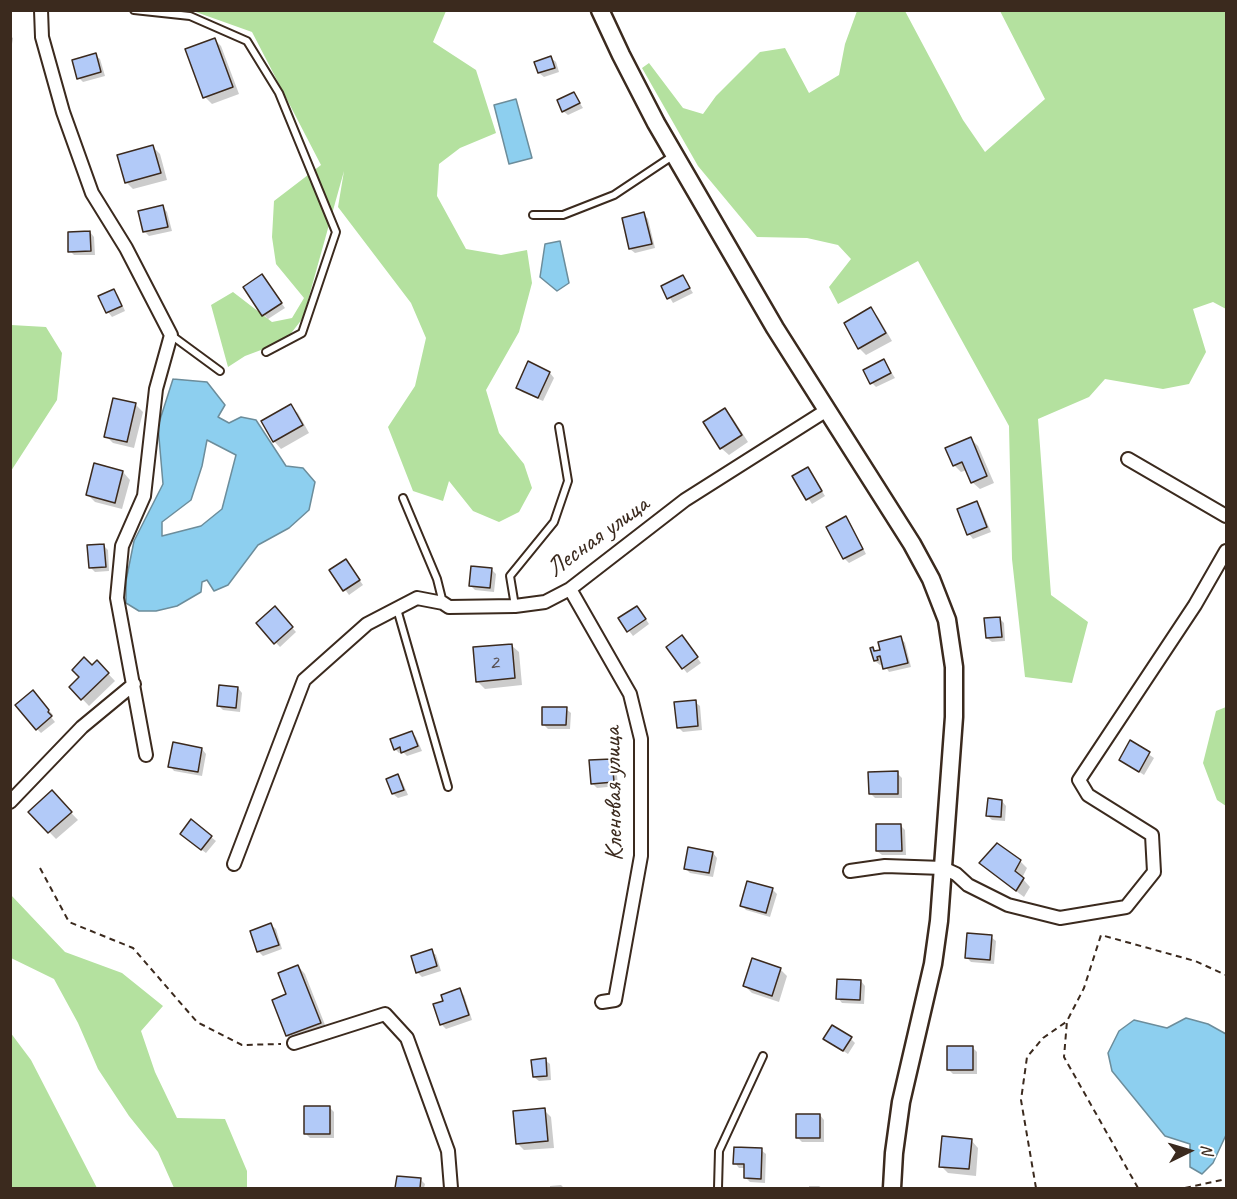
<!DOCTYPE html>
<meta charset="utf-8">
<style>
body{margin:0}
#map{position:relative;width:1237px;height:1199px;overflow:hidden;background:#fff;font-family:Caveat,sans-serif}
canvas{display:block}
.frame{position:absolute;inset:0;border:12px solid #3b2a1e;pointer-events:none}
.north{position:absolute;left:1159px;top:1121px;width:60px;height:60px;-webkit-text-stroke:4px #fff;paint-order:stroke;rotate:85deg;font-size:16px;font-weight:700;line-height:24px;text-align:center;color:#3b2a1e}
.north::after{content:'';display:block;margin:auto;width:21px;height:27px;background:#3b2a1e;clip-path:polygon(50% 0,100% 100%,50% 72%,0 100%)}
</style>
<div id="map">
<canvas width="1237" height="1199"></canvas>
<div class="frame"></div>
<div class="north">N</div>
</div>
<script>
const ctx = document.querySelector('canvas').getContext('2d');
ctx.lineJoin = 'round';
function fill(path, color) { ctx.fillStyle = color; ctx.fill(path, 'evenodd'); }
const poly = rows => new Path2D(rows.map(r => 'M' + r).join(''));
function strokePath(path, color, width, dash) { ctx.strokeStyle = color; ctx.lineWidth = width; ctx.lineCap = dash ? 'butt' : 'round'; ctx.setLineDash(dash || []); ctx.stroke(path); }
function label(font, color, halo, rows, align = 'center') {
  ctx.font = font + ' Caveat,sans-serif'; ctx.lineWidth = 4.5; ctx.setLineDash([]); ctx.textBaseline = 'middle'; ctx.strokeStyle = halo; ctx.fillStyle = color; for (const [text, x, y, turn = 0] of rows) {
    ctx.save(); ctx.translate(x, y); ctx.rotate((+turn || 0) * Math.PI / 180); ctx.textAlign = isNaN(turn) ? turn : align; if (halo) ctx.strokeText(text, 0, 0); ctx.fillText(text, 0, 0); ctx.restore();
  }
}
const green = poly([
 [193,11,446,11,433,42,476,70,496,133,460,148,439,164,437,196,466,249,501,255,527,250,532,283,519,332,486,390,499,433,524,464,532,488,519,512,499,522,473,511,449,481,443,501,413,491,388,427,415,386,426,338,411,303,338,207,344,171,303,318,285,341,245,356,228,367,211,305,233,292,272,322,292,318,304,298,276,264,272,237,274,201,321,165,252,32],
 [857,11,905,11,963,120,985,152,1045,99,1000,11,1226,11,1226,309,1213,302,1193,309,1206,352,1189,384,1163,389,1105,379,1089,397,1038,419,1051,595,1088,622,1072,683,1025,677,1012,559,1009,426,918,261,838,304,829,287,851,259,838,245,807,238,757,237,698,166,642,68,649,63,683,108,703,114,716,96,760,52,785,48,809,93,839,75,845,44],
 [11,325,46,327,62,353,57,400,11,471],
 [1226,707,1226,806,1217,800,1203,763,1216,711],
 [11,895,65,952,122,973,163,1006,141,1031,155,1072,177,1118,225,1119,247,1171,247,1188,174,1188,158,1152,129,1116,98,1069,78,1023,54,979,11,958],
 [10,1032,31,1060,97,1188,11,1188]
]);
const water = poly([
 [516,99,532,158,509,164,494,105,516,99],
 [560,241,569,283,557,291,540,277,545,244,560,241],
 [173,379,207,382,225,405,218,417,229,423,241,417,256,420,286,466,303,468,315,482,309,510,289,528,258,545,228,585,214,591,207,580,202,582,201,592,177,606,156,611,139,611,126,603,126,581,134,541,163,484,158,426,173,379],
 [207,440,236,455,222,509,201,526,162,536,162,522,191,500,202,466,207,440],
 [1186,1018,1208,1024,1226,1034,1226,1135,1213,1163,1202,1174,1190,1167,1190,1144,1165,1136,1112,1071,1108,1053,1119,1031,1134,1020,1167,1028,1186,1018]
]);
const shadow = poly([
 [10,36,13,38,10,56],
 [214,39,221,46,239,94,212,104,205,97],
 [95,55,100,59,105,76,83,82,79,78],
 [551,58,556,62,559,72,544,77,539,73],
 [574,94,583,108,568,115,563,111],
 [153,147,160,154,167,180,133,189,126,182],
 [163,207,167,212,172,231,149,236,144,231],
 [644,214,648,219,655,248,635,253,630,249],
 [90,232,94,237,95,255,74,255,70,251],
 [262,276,285,308,268,319,264,315],
 [682,276,693,293,673,303,663,286],
 [113,291,118,295,125,311,112,317,108,312,100,297],
 [871,309,878,317,892,341,866,355,859,348],
 [884,361,895,378,876,387,872,383],
 [529,363,550,373,554,378,543,401,522,392,518,387],
 [136,405,143,412,134,448,113,443,106,436],
 [290,406,298,413,309,433,281,449,274,441],
 [725,410,732,417,748,442,729,455,721,448],
 [971,439,978,446,994,483,980,489,972,482,967,470,961,472,954,465],
 [95,465,123,472,130,480,122,509,95,502,87,494],
 [808,469,825,496,812,504,794,476],
 [977,503,981,508,991,532,973,539,969,534],
 [846,518,850,523,866,554,849,563,844,558],
 [103,545,108,550,109,571,95,572,90,567],
 [346,561,363,585,349,595,331,570],
 [491,569,496,574,494,592,475,590,471,586],
 [275,609,296,632,280,647,258,624],
 [641,612,649,624,633,636,620,619],
 [1000,619,1004,623,1005,641,992,642,987,638],
 [901,638,905,643,911,667,889,672,884,664,880,665,875,661,873,648,877,652,882,651],
 [686,642,701,663,687,673,683,668],
 [511,645,519,652,522,685,485,689,478,682],
 [97,662,115,681,89,706,71,687],
 [238,688,242,693,240,712,223,710,218,705],
 [37,696,53,715,51,717,55,722,41,733,37,729],
 [695,702,700,706,702,730,683,732,678,727],
 [566,709,571,713,570,729,548,729,543,724],
 [412,733,416,737,422,751,407,756,403,752,399,753,395,749],
 [1131,742,1154,758,1144,775,1120,759],
 [202,749,206,754,202,776,174,771,170,766],
 [612,761,616,765,618,786,597,788,592,783],
 [897,773,902,778,902,798,875,798,871,794],
 [398,776,402,781,408,795,398,798,393,794,388,780],
 [51,792,78,820,56,839,30,812],
 [1002,801,1006,806,1005,821,992,820,987,815],
 [901,826,905,830,906,855,882,855,877,851],
 [211,837,216,841,206,853,186,838],
 [713,853,717,858,713,877,690,873,685,868],
 [1020,861,1027,868,1022,878,1030,887,1024,897,988,870],
 [772,889,777,894,770,917,746,910,742,906],
 [271,925,276,929,282,949,263,956,258,951],
 [991,937,996,941,994,964,971,962,967,958],
 [431,951,436,955,441,971,422,977,417,972],
 [298,966,305,974,327,1030,294,1043,287,1036,274,1001,288,995],
 [780,969,787,976,779,1002,752,993,745,986],
 [861,981,865,986,864,1004,842,1003,838,998],
 [459,990,464,995,472,1020,446,1029,441,1024],
 [825,1039,851,1039,855,1043,848,1054],
 [973,1048,977,1052,977,1074,953,1074,948,1069],
 [545,1060,550,1064,551,1080,539,1081,534,1077],
 [330,1108,334,1112,334,1138,310,1138,305,1133],
 [544,1110,551,1117,554,1148,524,1150,517,1143],
 [820,1115,824,1120,824,1142,802,1142,797,1137],
 [971,1140,978,1148,976,1176,948,1173,941,1166],
 [761,1150,766,1154,765,1183,750,1182,745,1177,746,1168,739,1168,735,1163],
 [398,1177,420,1179,425,1184,424,1188,397,1188],
 [561,1185,564,1188,550,1188,550,1186],
 [809,1186,819,1186,822,1188,809,1188]
]);
const building = poly([
 [215,38,233,87,203,98,185,49,215,38],
 [96,53,101,72,77,79,72,60,96,53],
 [551,56,555,68,538,73,534,62,551,56],
 [574,92,580,103,562,112,557,100,574,92],
 [153,145,161,173,125,183,117,155,153,145],
 [163,205,168,227,143,232,138,211,163,205],
 [644,212,652,244,629,249,622,218,644,212],
 [90,231,91,251,68,252,68,232,90,231],
 [262,274,282,303,262,316,243,287,262,274],
 [683,275,690,288,667,299,661,286,683,275],
 [114,289,122,306,106,313,98,296,114,289],
 [871,307,886,333,858,349,844,323,871,307],
 [884,359,891,373,870,384,863,370,884,359],
 [528,361,550,372,538,398,516,388,528,361],
 [113,398,136,403,127,442,104,437,113,398],
 [291,404,303,425,273,442,261,421,291,404],
 [725,408,742,435,720,449,703,422,725,408],
 [971,437,987,476,971,483,962,462,953,466,945,448,971,437],
 [94,463,123,471,115,503,86,495,94,463],
 [808,467,822,491,806,500,792,476,808,467],
 [977,501,987,527,967,535,957,509,977,501],
 [846,516,863,549,843,559,826,527,846,516],
 [104,544,106,567,89,568,87,545,104,544],
 [346,559,360,580,343,591,329,570,346,559],
 [471,566,492,568,490,588,469,586,471,566],
 [275,606,293,627,274,644,256,623,275,606],
 [637,606,646,619,627,632,618,618,637,606],
 [1000,617,1002,637,986,638,984,618,1000,617],
 [682,635,698,657,682,669,666,647,682,635],
 [901,636,908,663,883,669,880,656,877,657,878,660,874,661,870,648,873,647,874,651,880,650,878,642,901,636],
 [512,644,515,678,476,682,473,647,512,644],
 [84,657,92,665,97,660,109,673,81,700,69,687,79,677,72,670,84,657],
 [219,685,238,687,236,708,217,706,219,685],
 [33,690,49,710,48,712,52,716,36,730,15,705,33,690],
 [696,700,698,726,677,728,674,702,696,700],
 [542,707,567,707,566,725,542,725,542,707],
 [412,731,418,746,401,753,400,747,394,750,390,739,412,731],
 [1130,740,1150,752,1139,772,1119,760,1130,740],
 [173,742,202,748,198,772,168,767,173,742],
 [612,759,614,782,591,784,589,760,612,759],
 [898,771,898,794,869,794,868,772,898,771],
 [398,774,404,790,392,794,386,779,398,774],
 [52,790,72,812,48,833,28,812,52,790],
 [988,798,1002,800,1001,817,986,816,988,798],
 [191,819,212,836,201,850,180,834,191,819],
 [876,824,901,824,902,851,876,851,876,824],
 [997,843,1021,860,1015,871,1024,878,1016,891,979,863,997,843],
 [688,847,713,852,709,873,684,869,688,847],
 [747,881,773,888,766,913,740,906,747,881],
 [271,923,279,945,257,952,250,931,271,923],
 [967,933,992,935,990,960,965,958,967,933],
 [432,949,437,966,416,973,411,956,432,949],
 [752,958,781,968,772,996,743,986,752,958],
 [298,965,321,1023,286,1036,272,1000,286,994,278,973,298,965],
 [837,979,861,980,860,1000,836,999,837,979],
 [460,988,469,1015,440,1025,433,1004,443,1001,441,995,460,988],
 [832,1025,852,1037,843,1051,823,1039,832,1025],
 [947,1046,973,1046,973,1070,947,1070,947,1046],
 [546,1058,547,1076,533,1077,531,1060,546,1058],
 [304,1106,330,1106,330,1134,304,1134,304,1106],
 [545,1108,548,1141,516,1144,513,1111,545,1108],
 [796,1114,820,1114,820,1138,796,1138,796,1114],
 [942,1136,972,1139,969,1169,939,1167,942,1136],
 [734,1147,762,1148,761,1179,744,1178,744,1164,733,1164,734,1147],
 [397,1176,421,1178,420,1188,395,1188,397,1176]
]);
const path = poly([
 [40,868,69,922,133,948,197,1022,242,1045,281,1044],
 [1036,1188,1021,1100,1027,1057,1043,1038,1066,1022],
 [1138,1188,1064,1057,1067,1021,1084,988,1101,935,1195,961,1226,975],
 [1185,1188,1226,1179]
]);
const lane = poly([
 [134,10,190,16,247,41,279,93,336,232,302,333,266,352],
 [533,215,563,215,614,195,674,155],
 [171,335,220,371],
 [403,498,437,579,443,603],
 [515,606,510,576,554,522,568,481,559,427],
 [397,609,448,787],
 [718,1188,719,1151,763,1056]
]);
const street = poly([
 [41,10,42,37,63,112,92,193,126,248,171,335,156,389,144,496,122,546,117,598,146,755],
 [1128,459,1226,516],
 [570,589,630,694,641,739,641,856,615,1000,602,1002],
 [10,802,82,727,134,684],
 [234,864,304,680,367,624,417,598,443,603,449,607,515,606,545,602,570,589,685,500,827,410],
 [850,871,885,866,943,868,956,874,968,885,1008,905,1060,918,1126,907,1154,872,1152,835,1088,795,1079,780,1195,605,1226,551],
 [294,1043,385,1014,407,1038,448,1151,451,1188]
]);
const secondary = poly([
 [600,10,621,55,656,123,699,197,775,328,912,544,931,579,947,620,954,667,954,717,939,921,933,964,901,1102,894,1153,892,1188]
]);
const numberNames = [
 ["2",494,663]
];
const streetNames = [
 ["Лесная улица",598,537,-36],
 ["Кленовая улица",614,794,-91]
];
fill(green, '#b4e19f');
fill(water, '#8dcfef');
strokePath(water, '#6c8d9b', 1.5);
fill(shadow, '#0003');
fill(building, '#b2caf8');
strokePath(building, '#3b2a1e', 1.5);
strokePath(lane, '#3b2a1e', 10);
strokePath(street, '#3b2a1e', 16);
strokePath(secondary, '#3b2a1e', 21);
strokePath(path, '#3b2a1e', 2, [6, 4.5]);
strokePath(lane, '#fff', 6);
strokePath(street, '#fff', 12);
strokePath(secondary, '#fff', 16);
label('22px', '#595254', null, numberNames);
label('26px', '#3b2a1e', '#fff', streetNames);
</script>
